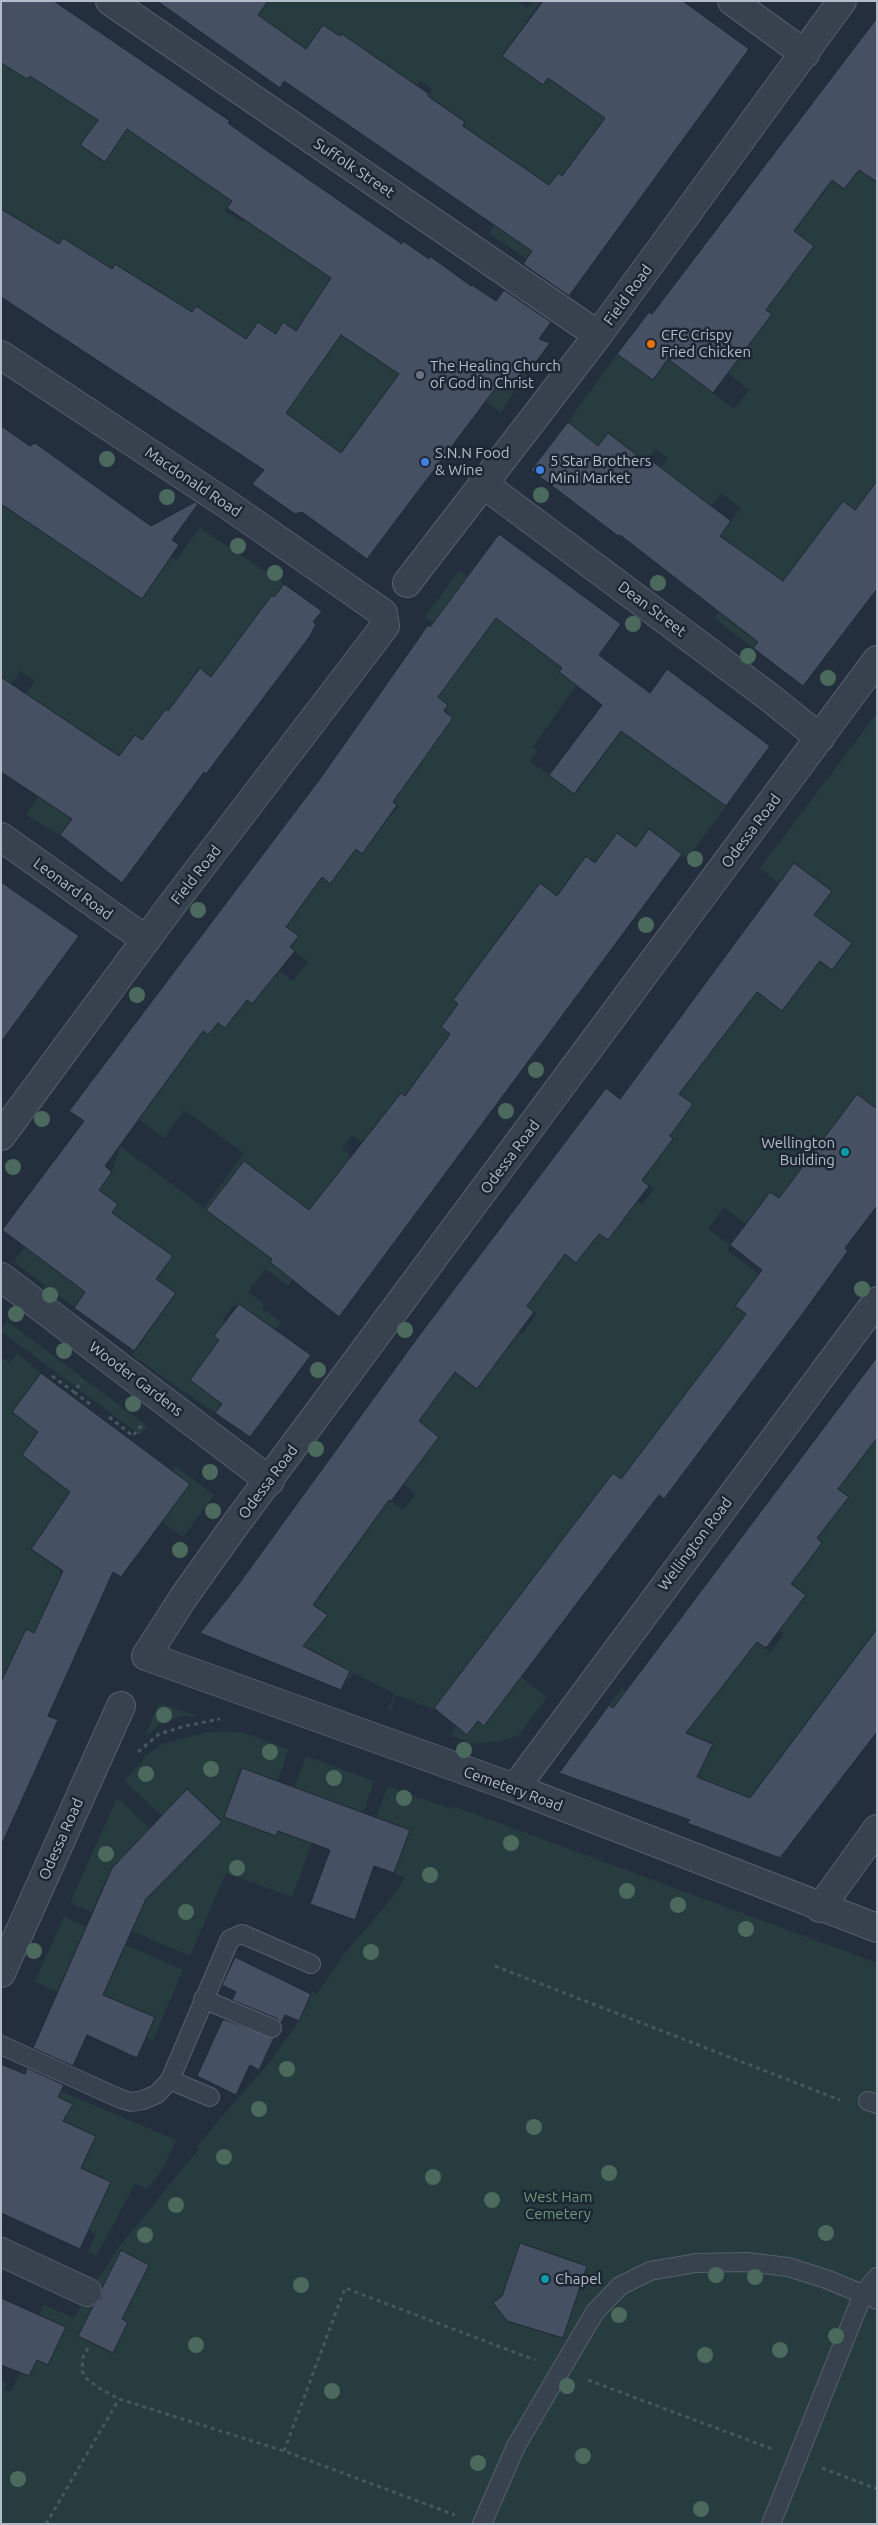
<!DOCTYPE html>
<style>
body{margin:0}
#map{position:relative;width:878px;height:2525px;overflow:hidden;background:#242f3e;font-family:Ubuntu,sans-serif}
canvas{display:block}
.frame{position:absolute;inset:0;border:2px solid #b4bcc9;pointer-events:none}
</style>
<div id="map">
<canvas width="878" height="2525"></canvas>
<div class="frame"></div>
</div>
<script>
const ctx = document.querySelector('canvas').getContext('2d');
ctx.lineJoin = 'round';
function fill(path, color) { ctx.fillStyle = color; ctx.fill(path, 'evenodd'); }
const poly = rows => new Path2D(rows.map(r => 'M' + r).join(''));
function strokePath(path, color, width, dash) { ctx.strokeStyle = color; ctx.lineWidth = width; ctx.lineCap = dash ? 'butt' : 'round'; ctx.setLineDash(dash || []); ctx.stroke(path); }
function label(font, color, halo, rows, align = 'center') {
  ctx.font = font + ' Ubuntu,sans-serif'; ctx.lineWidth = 5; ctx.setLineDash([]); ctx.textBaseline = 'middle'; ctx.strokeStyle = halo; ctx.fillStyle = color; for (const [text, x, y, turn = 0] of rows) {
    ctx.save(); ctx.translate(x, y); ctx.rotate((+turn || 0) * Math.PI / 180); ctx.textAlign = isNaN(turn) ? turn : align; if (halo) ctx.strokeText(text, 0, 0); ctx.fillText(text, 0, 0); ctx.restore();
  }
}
const green = poly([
 [268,1,518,1,527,8,533,1,541,1,502,56,543,85,548,78,572,95,576,90,607,115,580,152,577,186,559,173,549,186,534,249,527,259,489,233,518,191,450,145,465,122,436,101,412,119,432,89,420,81,417,85,409,80,403,89,399,73,366,50,357,64,348,57,356,43,342,34,340,36,323,25,294,68,258,15],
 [1,39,13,70,27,79,47,51,78,107,92,117,108,93,114,97,80,145,104,162,127,128,188,171,242,185,225,211,242,222,244,219,306,261,486,360,514,384,523,371,527,374,500,413,486,401,390,338,376,358,426,393,367,472,298,422,282,444,271,330,258,322,224,373,229,328,196,306,168,349,160,300,164,293,147,283,123,319,135,277,115,264,111,269,63,238,59,244,1,209],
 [877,168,877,481,866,496,874,524,843,501,763,636,753,648,714,618,745,578,750,558,718,534,727,527,741,508,721,493,711,506,649,484,668,458,656,449,640,469,608,434,594,450,570,446,581,432,568,422,617,354,653,380,668,359,734,409,749,390,711,359,771,314,732,283,794,272,814,247,778,218,806,215,826,190,810,178,817,169,844,189,859,170],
 [53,461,64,468,27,522,40,531,48,518,142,599,171,557,176,560,200,528,284,584,274,597,272,595,215,680,199,668,181,694,193,730,166,709,166,758,135,735,60,835,26,815,38,797,23,699,35,680,20,671,1,698,1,490,9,495,2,506,16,515],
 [459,571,520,615,510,629,527,642,555,641,545,655,562,668,559,672,572,682,589,667,533,747,538,751,530,761,575,794,622,730,671,767,694,745,676,770,695,785,714,760,726,806,688,858,649,829,636,847,618,833,599,858,610,874,586,856,558,946,515,915,499,937,511,947,467,981,453,1000,482,1023,472,1019,456,1007,441,1027,453,1036,462,1084,431,1061,419,1076,436,1119,401,1093,369,1137,397,1169,352,1135,342,1149,353,1157,366,1208,331,1182,320,1195,336,1207,265,1253,295,1276,288,1286,265,1269,248,1292,264,1304,262,1308,281,1322,273,1333,234,1304,223,1319,225,1321,215,1336,251,1364,224,1364,210,1353,190,1380,222,1404,215,1413,132,1355,176,1294,156,1279,172,1256,118,1246,74,1307,14,1262,25,1247,63,1276,118,1204,99,1190,112,1172,120,1146,204,1208,244,1153,184,1110,164,1138,139,1120,197,1039,192,1022,208,1035,218,1023,225,1028,247,1000,252,1004,272,979,247,945,293,981,308,962,290,947,298,936,271,915,295,915,308,896,294,884,307,866,330,884,340,837,362,854,361,794,391,816,399,806,383,794,419,766,427,754,448,705,430,692,441,628,425,617],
 [877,713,877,1109,857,1094,781,1195,847,1246,845,1248,770,1192,746,1224,724,1207,708,1229,730,1245,727,1250,770,1282,748,1288,735,1306,746,1314,635,1490,613,1473,436,1710,396,1695,391,1710,388,1709,395,1694,353,1673,349,1680,307,1657,300,1673,278,1665,286,1646,275,1612,311,1637,328,1615,286,1586,292,1578,320,1597,328,1587,324,1583,325,1534,351,1553,359,1542,347,1532,386,1497,403,1510,416,1494,377,1464,428,1451,439,1437,412,1417,426,1411,455,1372,477,1389,519,1331,522,1334,537,1314,520,1302,524,1271,542,1285,565,1254,569,1211,608,1240,617,1228,627,1193,642,1205,653,1189,642,1180,673,1139,622,1100,692,1104,679,1094,757,992,782,1011,820,961,832,970,852,944,814,915,794,863,779,883,760,868],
 [7,1321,147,1426,140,1435,1,1331],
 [17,1354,41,1373,12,1412,38,1432,22,1455,142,1549,129,1566,53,1517,31,1549,57,1567,61,1574,34,1633,26,1629,13,1657,1,1705,1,1357,9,1363],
 [877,1436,877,1648,867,1642,747,1802,701,1804,689,1821,684,1818,706,1781,697,1777,713,1743,698,1738,690,1754,609,1705,622,1688,661,1717,728,1679,757,1642,771,1652,784,1633,747,1605,794,1611,806,1595,784,1579,801,1569,822,1543,803,1528,826,1526,849,1497,831,1483,807,1452,845,1480,854,1468,847,1463],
 [176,1466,214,1495,183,1537,162,1522,190,1484,172,1471],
 [521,1677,547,1697,518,1736,502,1741,472,1744,451,1736,456,1726,478,1721,484,1726],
 [159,1703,197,1716,182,1716,160,1724,145,1737],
 [224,1731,245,1733,289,1749,277,1782,241,1769,226,1812,261,1825,260,1830,276,1836,278,1831,312,1843,292,1897,226,1873,190,1956,132,1931,147,1896,107,1878,92,1912,70,1903,117,1798,150,1828,124,1855,185,1861,197,1849,195,1847,221,1820,187,1789,162,1816,125,1781,147,1755,163,1744,203,1733],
 [306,1756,374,1781,363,1813,294,1788],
 [388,1786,450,1809,453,1806,877,1963,877,2524,1,2524,1,2381,7,2383,4,2389,11,2392,20,2373,29,2376,37,2360,65,2327,39,2315,43,2305,74,2318,118,2248,199,2149,196,2147,273,2058,299,2021,312,1992,317,1994,343,1956,395,1894,405,1878,394,1873,409,1830,376,1818],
 [64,1917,86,1927,57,1992,35,1981],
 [126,1945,183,1970,153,2040,146,2037,155,2017,121,2003,97,2009],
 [44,2084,176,2140,163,2169,147,2189,135,2184,96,2256,88,2252,96,2234,88,2230,111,2182,21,2140,22,2132,85,2160,96,2137,63,2121,41,2090]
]);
const building = poly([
 [1,1,54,1,230,121,228,123,266,150,402,244,403,241,429,259,430,256,471,286,472,285,496,301,504,290,551,322,539,339,550,343,527,374,523,371,514,384,504,377,367,559,302,512,295,514,252,484,264,470,1,297,1,209,59,244,63,238,112,269,115,264,192,312,196,306,246,339,258,322,276,334,283,322,296,331,331,278,227,208,232,201,127,129,105,162,80,145,98,120,30,76,27,79,1,63,1,1],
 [341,335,399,374,341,453,286,413,341,335],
 [157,1,268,1,258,15,306,49,323,25,340,36,342,34,429,94,428,96,465,122,463,126,549,185,559,173,562,176,605,118,548,78,543,85,502,56,543,1,683,1,749,49,569,296,523,264,532,251,284,81,280,88,157,1],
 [877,18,877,182,859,170,844,189,832,180,794,231,814,246,766,310,772,314,713,393,668,359,653,380,617,354,649,312,652,314,877,18],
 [568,422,598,446,608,433,646,462,648,458,731,521,720,536,783,581,843,501,855,510,877,481,877,589,803,686,753,648,758,642,620,535,618,536,531,470,568,422],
 [1,426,30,446,35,443,151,526,195,502,198,504,172,540,179,545,142,599,1,504,1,426],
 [499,534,621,624,599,655,650,693,667,669,770,746,726,806,621,731,574,794,549,775,602,705,559,672,562,668,496,618,438,697,448,705,444,711,453,718,393,802,397,805,362,854,356,849,330,884,322,877,286,927,299,936,290,947,295,951,252,1004,247,1000,225,1028,218,1023,208,1035,203,1031,105,1166,112,1172,99,1190,118,1204,112,1213,173,1256,156,1279,176,1293,134,1351,74,1308,85,1292,2,1230,84,1121,69,1111,322,776,428,625,430,627,499,534],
 [284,584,322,611,313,622,316,624,310,636,206,774,204,772,122,883,60,835,72,819,1,772,1,677,119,756,135,735,142,740,166,709,168,711,200,668,211,677,272,595,274,597,284,584],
 [649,829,682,854,339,1317,270,1262,272,1259,206,1210,244,1161,309,1210,401,1093,405,1096,450,1034,441,1027,458,1004,453,1000,540,883,557,896,586,856,595,863,617,833,636,847,649,829],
 [794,863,832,891,814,915,852,943,832,970,820,961,782,1011,757,992,679,1094,693,1104,670,1136,673,1139,642,1180,649,1186,608,1240,599,1234,576,1263,565,1254,527,1306,534,1312,477,1389,455,1372,419,1421,439,1437,391,1501,389,1500,313,1605,328,1615,303,1646,350,1671,341,1690,200,1633,238,1585,418,1337,606,1088,620,1099,794,863],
 [1,882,79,936,1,1042,1,882],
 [857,1094,877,1109,877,1206,845,1248,848,1251,798,1320,664,1499,659,1495,484,1726,478,1721,467,1735,434,1708,613,1473,621,1479,746,1314,735,1306,762,1270,730,1245,770,1192,779,1198,857,1094],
 [239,1304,311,1355,250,1437,215,1413,222,1404,190,1380,219,1340,214,1336,239,1304],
 [877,1357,877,1438,838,1489,849,1497,817,1538,822,1543,791,1584,806,1595,766,1648,757,1642,686,1733,713,1744,697,1777,750,1798,877,1629,877,1732,780,1858,687,1823,690,1820,559,1773,609,1705,613,1708,877,1357],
 [41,1373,190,1484,121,1577,113,1572,48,1716,58,1720,1,1846,1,1682,26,1629,34,1633,63,1571,31,1549,70,1492,22,1455,38,1432,12,1412,41,1373],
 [242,1768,410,1830,394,1873,374,1866,355,1920,310,1904,330,1850,278,1831,276,1836,224,1817,242,1768],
 [187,1789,222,1822,146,1899,103,1995,155,2017,137,2058,87,2035,73,2066,33,2048,112,1868,187,1789],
 [235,1957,311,1994,299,2021,285,2015,281,2023,276,2018,232,2000,236,1992,222,1985,235,1957],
 [223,2019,274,2038,259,2070,250,2065,236,2095,197,2076,223,2019],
 [1,2064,25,2074,27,2068,64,2085,58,2097,73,2104,63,2121,96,2136,81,2168,111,2182,80,2249,1,2213,1,2064],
 [520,2243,587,2266,563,2338,507,2321,493,2303,502,2296,520,2243],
 [121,2250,149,2265,122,2319,128,2322,113,2353,78,2336,93,2306,101,2299,102,2288,121,2250],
 [1,2298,66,2327,48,2365,37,2360,29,2376,1,2365,1,2298]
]);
const path = poly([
 [52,1376,74,1392,82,1381],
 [74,1392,91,1405],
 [109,1417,133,1436,142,1425],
 [138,1752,159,1734,185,1726,220,1719],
 [495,1966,840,2100],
 [88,2348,83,2357,82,2371,87,2379,99,2388,119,2399,284,2451,455,2515],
 [588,2380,772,2449],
 [284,2451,345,2288,535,2360],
 [822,2468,877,2489],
 [46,2524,119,2399]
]);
const lane = poly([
 [203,1999,272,2028],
 [1,2045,121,2099,131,2102,143,2100,157,2094,170,2080,230,1939,242,1934,311,1964],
 [170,2080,210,2097],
 [868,2101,877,2104],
 [482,2524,516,2446,595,2312,620,2286,650,2271,696,2263,747,2262,788,2267,826,2279,877,2300],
 [771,2524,863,2294,877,2277]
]);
const street = poly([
 [110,1,598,335],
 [732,1,805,54],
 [1,355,228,505,346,587,383,613,385,626,171,906,1,1136],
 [482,483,769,697,820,738],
 [407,583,598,335,842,1],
 [877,660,235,1525,183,1598,146,1656,515,1788,877,1928],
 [1,837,146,940],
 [1,1277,270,1481],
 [515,1788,877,1301],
 [820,1908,877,1829],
 [1,1973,121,1706],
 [1,2252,87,2292]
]);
const trees = [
 [107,459],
 [541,495],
 [167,497],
 [238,546],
 [275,573],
 [658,583],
 [633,624],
 [748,656],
 [828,678],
 [695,859],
 [198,910],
 [646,925],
 [137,995],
 [536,1070],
 [506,1111],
 [42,1119],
 [13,1167],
 [862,1289],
 [50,1295],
 [16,1314],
 [405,1330],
 [64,1351],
 [318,1370],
 [133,1404],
 [316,1449],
 [210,1472],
 [213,1511],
 [180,1550],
 [164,1715],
 [464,1750],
 [270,1752],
 [211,1769],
 [146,1774],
 [334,1778],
 [404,1798],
 [511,1843],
 [106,1854],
 [237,1868],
 [430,1875],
 [627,1891],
 [678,1905],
 [186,1912],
 [746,1929],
 [34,1951],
 [371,1952],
 [287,2069],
 [259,2109],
 [534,2127],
 [224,2157],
 [609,2173],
 [433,2177],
 [492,2200],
 [176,2205],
 [826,2233],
 [145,2235],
 [716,2275],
 [755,2277],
 [301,2285],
 [619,2315],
 [836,2336],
 [196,2345],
 [780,2350],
 [705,2355],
 [567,2386],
 [332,2391],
 [583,2456],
 [478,2463],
 [18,2479],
 [701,2509]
];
const markers = [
 [651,344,5,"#e8710a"],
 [420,375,5,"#6b7280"],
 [425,462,5,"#3f7fe0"],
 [540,470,5,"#3f7fe0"],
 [845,1152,5,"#0f9aa8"],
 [545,2279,5,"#0f9aa8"]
];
const streetNames = [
 ["Suffolk Street",354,168,34],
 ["Field Road",628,295,-54],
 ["Macdonald Road",193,482,34],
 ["Dean Street",652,609,37],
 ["Odessa Road",751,831,-53],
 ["Field Road",196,875,-52],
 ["Leonard Road",73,889,36],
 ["Odessa Road",510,1157,-53],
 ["Wooder Gardens",136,1379,37],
 ["Odessa Road",268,1482,-53],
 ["Wellington Road",695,1544,-53],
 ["Cemetery Road",513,1789,20],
 ["Odessa Road",61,1839,-66]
];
const poiNames = [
 ["CFC Crispy",661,335],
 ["Fried Chicken",661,352],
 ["The Healing Church",430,366],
 ["of God in Christ",430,383],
 ["S.N.N Food",435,453],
 ["& Wine",435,470],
 ["5 Star Brothers",550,461],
 ["Mini Market",550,478],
 ["Wellington",835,1143,"right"],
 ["Building",835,1160,"right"],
 ["Chapel",555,2279]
];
const parkNames = [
 ["West Ham",558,2197],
 ["Cemetery",558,2214]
];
fill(green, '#263c3f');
fill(building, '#455162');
strokePath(building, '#1f2835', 1);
strokePath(lane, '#565f6c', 20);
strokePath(street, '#565f6c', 30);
strokePath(path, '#44595c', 3, [4, 4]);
strokePath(lane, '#38414e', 18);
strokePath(street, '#38414e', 28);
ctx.fillStyle = '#4b6a5d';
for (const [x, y] of trees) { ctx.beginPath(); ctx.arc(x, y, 8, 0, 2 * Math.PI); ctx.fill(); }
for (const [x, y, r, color] of markers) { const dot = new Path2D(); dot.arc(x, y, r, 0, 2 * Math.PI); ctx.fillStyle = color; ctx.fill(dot); strokePath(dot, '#1d2633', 2); }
label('15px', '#b4bcc9', '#1d2633', streetNames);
label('15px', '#b4bcc9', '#1d2633', poiNames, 'left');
label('15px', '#6b9a76', '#1d2633', parkNames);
</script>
